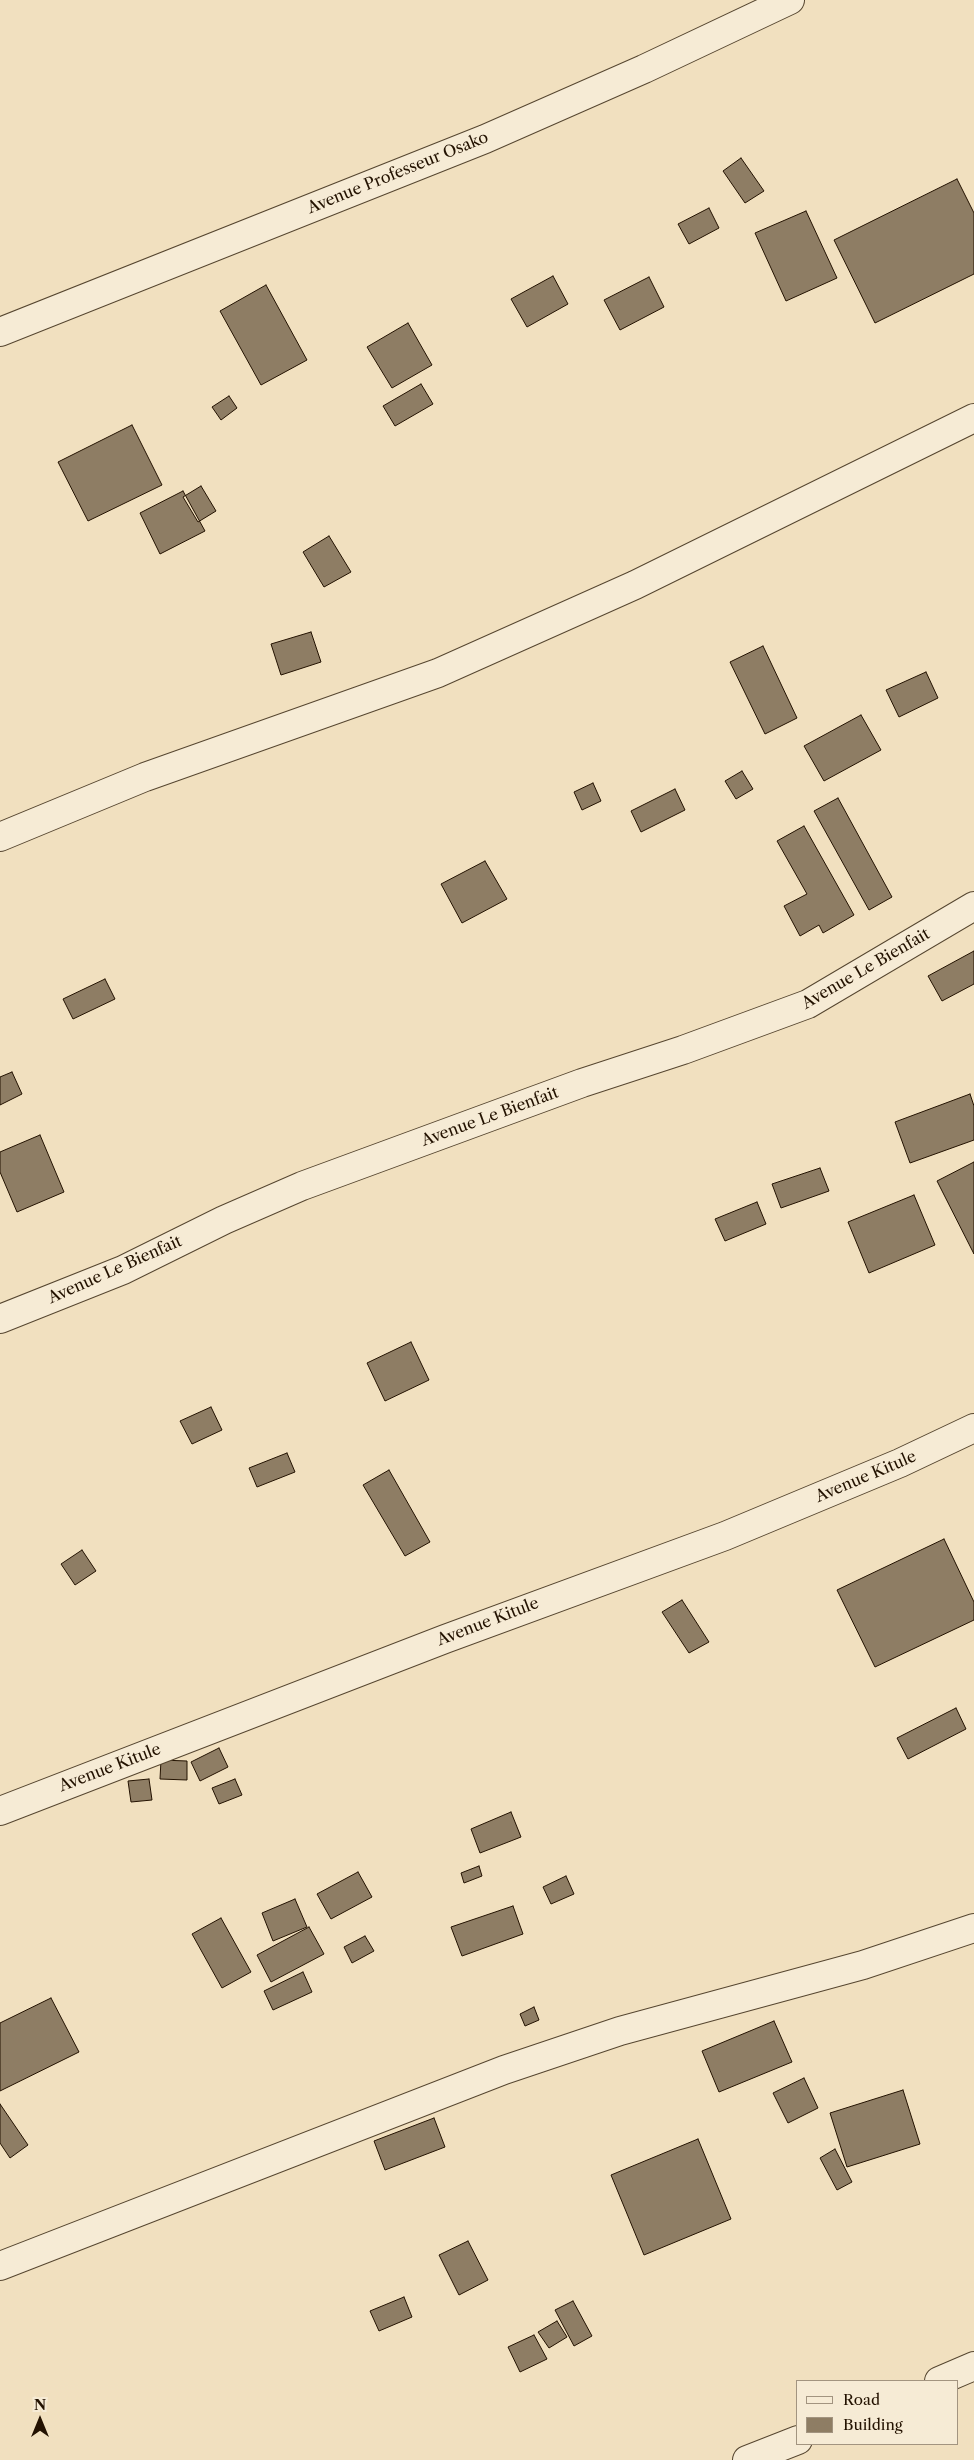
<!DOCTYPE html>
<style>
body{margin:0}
#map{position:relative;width:974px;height:2460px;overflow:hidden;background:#f1e0bf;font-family:"Libre Caslon Text",serif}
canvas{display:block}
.legend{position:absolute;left:796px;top:2380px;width:162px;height:65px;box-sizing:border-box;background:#f6ebd5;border:1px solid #a29480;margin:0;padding:6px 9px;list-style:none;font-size:15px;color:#231201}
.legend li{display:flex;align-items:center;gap:10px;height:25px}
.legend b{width:25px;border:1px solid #a29480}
.north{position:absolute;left:15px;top:2395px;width:50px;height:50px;-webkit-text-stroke:4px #f6ebd5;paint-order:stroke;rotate:0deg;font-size:14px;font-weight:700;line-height:20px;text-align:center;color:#231201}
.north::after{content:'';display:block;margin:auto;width:18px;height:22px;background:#231201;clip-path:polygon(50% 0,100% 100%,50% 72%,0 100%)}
</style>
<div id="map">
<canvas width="974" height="2460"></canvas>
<ul class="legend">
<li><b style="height:6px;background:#f6ebd5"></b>Road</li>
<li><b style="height:14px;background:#8e7d64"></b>Building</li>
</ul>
<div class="north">N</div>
</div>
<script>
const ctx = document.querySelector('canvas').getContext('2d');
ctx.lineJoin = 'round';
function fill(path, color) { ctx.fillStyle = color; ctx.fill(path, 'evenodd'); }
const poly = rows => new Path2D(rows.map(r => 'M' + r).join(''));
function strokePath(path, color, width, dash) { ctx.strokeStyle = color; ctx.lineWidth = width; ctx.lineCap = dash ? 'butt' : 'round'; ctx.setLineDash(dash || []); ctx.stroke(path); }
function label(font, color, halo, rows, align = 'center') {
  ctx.font = font + ' "Libre Caslon Text",serif'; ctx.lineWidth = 4; ctx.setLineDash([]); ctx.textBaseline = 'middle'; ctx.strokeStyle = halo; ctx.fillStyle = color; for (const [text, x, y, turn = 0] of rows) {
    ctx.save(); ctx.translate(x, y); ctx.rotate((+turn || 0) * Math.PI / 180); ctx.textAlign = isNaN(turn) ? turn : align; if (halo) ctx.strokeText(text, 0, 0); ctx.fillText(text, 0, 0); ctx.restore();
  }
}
const building = poly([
 [741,158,764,191,745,203,723,171,741,158],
 [957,179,974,213,974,274,875,323,834,240,957,179],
 [709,208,719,228,689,244,678,224,709,208],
 [806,211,837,278,786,301,755,233,806,211],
 [553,276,568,304,527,327,511,299,553,276],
 [649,277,664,307,620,330,604,300,649,277],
 [266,285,307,360,261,385,220,311,266,285],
 [408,323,432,365,392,388,367,347,408,323],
 [421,384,433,404,395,426,383,406,421,384],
 [229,396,237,408,221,420,212,407,229,396],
 [132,425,162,485,88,521,58,462,132,425],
 [201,486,216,511,198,522,183,497,201,486],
 [183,491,205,531,160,554,140,513,183,491],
 [329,536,351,572,324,587,303,552,329,536],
 [311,632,321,662,281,675,271,644,311,632],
 [763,646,797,718,765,734,730,662,763,646],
 [926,672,938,698,899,717,886,690,926,672],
 [861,715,881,750,824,781,804,746,861,715],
 [742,771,753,789,736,799,725,781,742,771],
 [593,783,601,801,582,810,574,792,593,783],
 [675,789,685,810,641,832,631,811,675,789],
 [838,798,892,897,869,910,814,811,838,798],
 [804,826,854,915,823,933,819,925,800,936,784,906,807,894,777,841,804,826],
 [485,861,507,899,462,923,441,884,485,861],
 [974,951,974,984,942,1001,928,976,974,951],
 [105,979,115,999,73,1019,63,999,105,979],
 [12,1072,22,1094,0,1105,0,1077,12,1072],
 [970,1094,974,1106,974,1140,910,1163,895,1122,970,1094],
 [40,1135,64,1192,17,1212,0,1172,0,1152,40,1135],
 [974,1162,974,1254,937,1181,974,1162],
 [820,1168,829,1191,781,1208,772,1184,820,1168],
 [914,1195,935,1245,869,1273,848,1222,914,1195],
 [757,1202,766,1224,725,1241,715,1219,757,1202],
 [411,1342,429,1380,385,1401,367,1363,411,1342],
 [211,1407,222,1430,192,1444,180,1421,211,1407],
 [287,1453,295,1472,257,1487,249,1468,287,1453],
 [389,1470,430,1542,405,1556,363,1485,389,1470],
 [944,1539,974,1602,974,1620,875,1667,837,1590,944,1539],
 [82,1550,96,1571,75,1585,61,1564,82,1550],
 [682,1600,709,1642,689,1653,662,1612,682,1600],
 [956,1708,966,1729,908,1759,897,1738,956,1708],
 [219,1748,228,1767,200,1781,191,1762,219,1748],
 [161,1760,187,1761,187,1780,160,1779,161,1760],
 [149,1779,152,1800,131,1802,128,1781,149,1779],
 [235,1779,242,1795,219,1804,212,1788,235,1779],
 [511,1812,521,1837,480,1853,471,1829,511,1812],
 [479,1866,482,1876,464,1883,461,1873,479,1866],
 [358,1872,372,1897,331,1919,317,1894,358,1872],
 [566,1876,574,1894,551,1904,543,1887,566,1876],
 [295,1899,307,1927,273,1941,262,1913,295,1899],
 [513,1906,523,1934,462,1956,451,1927,513,1906],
 [221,1918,251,1972,222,1988,192,1934,221,1918],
 [309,1927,324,1954,271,1982,257,1955,309,1927],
 [365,1936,374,1951,352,1963,344,1947,365,1936],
 [303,1972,312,1992,273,2010,264,1991,303,1972],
 [51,1998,79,2052,0,2091,0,2023,51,1998],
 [534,2007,539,2020,525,2026,520,2014,534,2007],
 [774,2021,792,2062,719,2092,702,2051,774,2021],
 [804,2078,818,2108,788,2123,773,2093,804,2078],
 [903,2090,920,2144,847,2167,830,2113,903,2090],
 [0,2104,28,2145,10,2158,0,2143,0,2104],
 [434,2118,445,2147,385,2170,374,2141,434,2118],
 [698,2139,731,2219,644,2255,611,2175,698,2139],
 [835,2149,852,2182,837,2190,820,2158,835,2149],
 [468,2241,488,2280,459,2295,439,2255,468,2241],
 [404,2297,412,2317,379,2331,370,2311,404,2297],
 [573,2301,592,2336,574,2346,555,2310,573,2301],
 [557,2321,567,2337,549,2348,538,2332,557,2321],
 [534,2335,547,2359,520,2372,508,2347,534,2335]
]);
const street = poly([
 [0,332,485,139,644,69,790,0],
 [0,837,145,777,438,673,635,585,974,418],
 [0,1319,123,1270,224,1220,302,1186,582,1083,683,1050,808,1004,974,906],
 [0,1811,445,1639,725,1536,900,1463,974,1428],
 [0,2266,504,2070,620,2031,863,1965,974,1928],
 [939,2381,974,2366],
 [747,2460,798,2440]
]);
const streetNames = [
 ["Avenue Professeur Osako",398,173,-22],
 ["Avenue Le Bienfait",866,969,-30],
 ["Avenue Le Bienfait",490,1117,-20],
 ["Avenue Le Bienfait",115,1270,-24],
 ["Avenue Kitule",866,1477,-23],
 ["Avenue Kitule",488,1622,-21],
 ["Avenue Kitule",110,1768,-21]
];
fill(building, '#8e7d64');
strokePath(building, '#231201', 1);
strokePath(street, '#564630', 30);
strokePath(street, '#f6ebd5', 28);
label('16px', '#231201', '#f6ebd5', streetNames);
</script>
